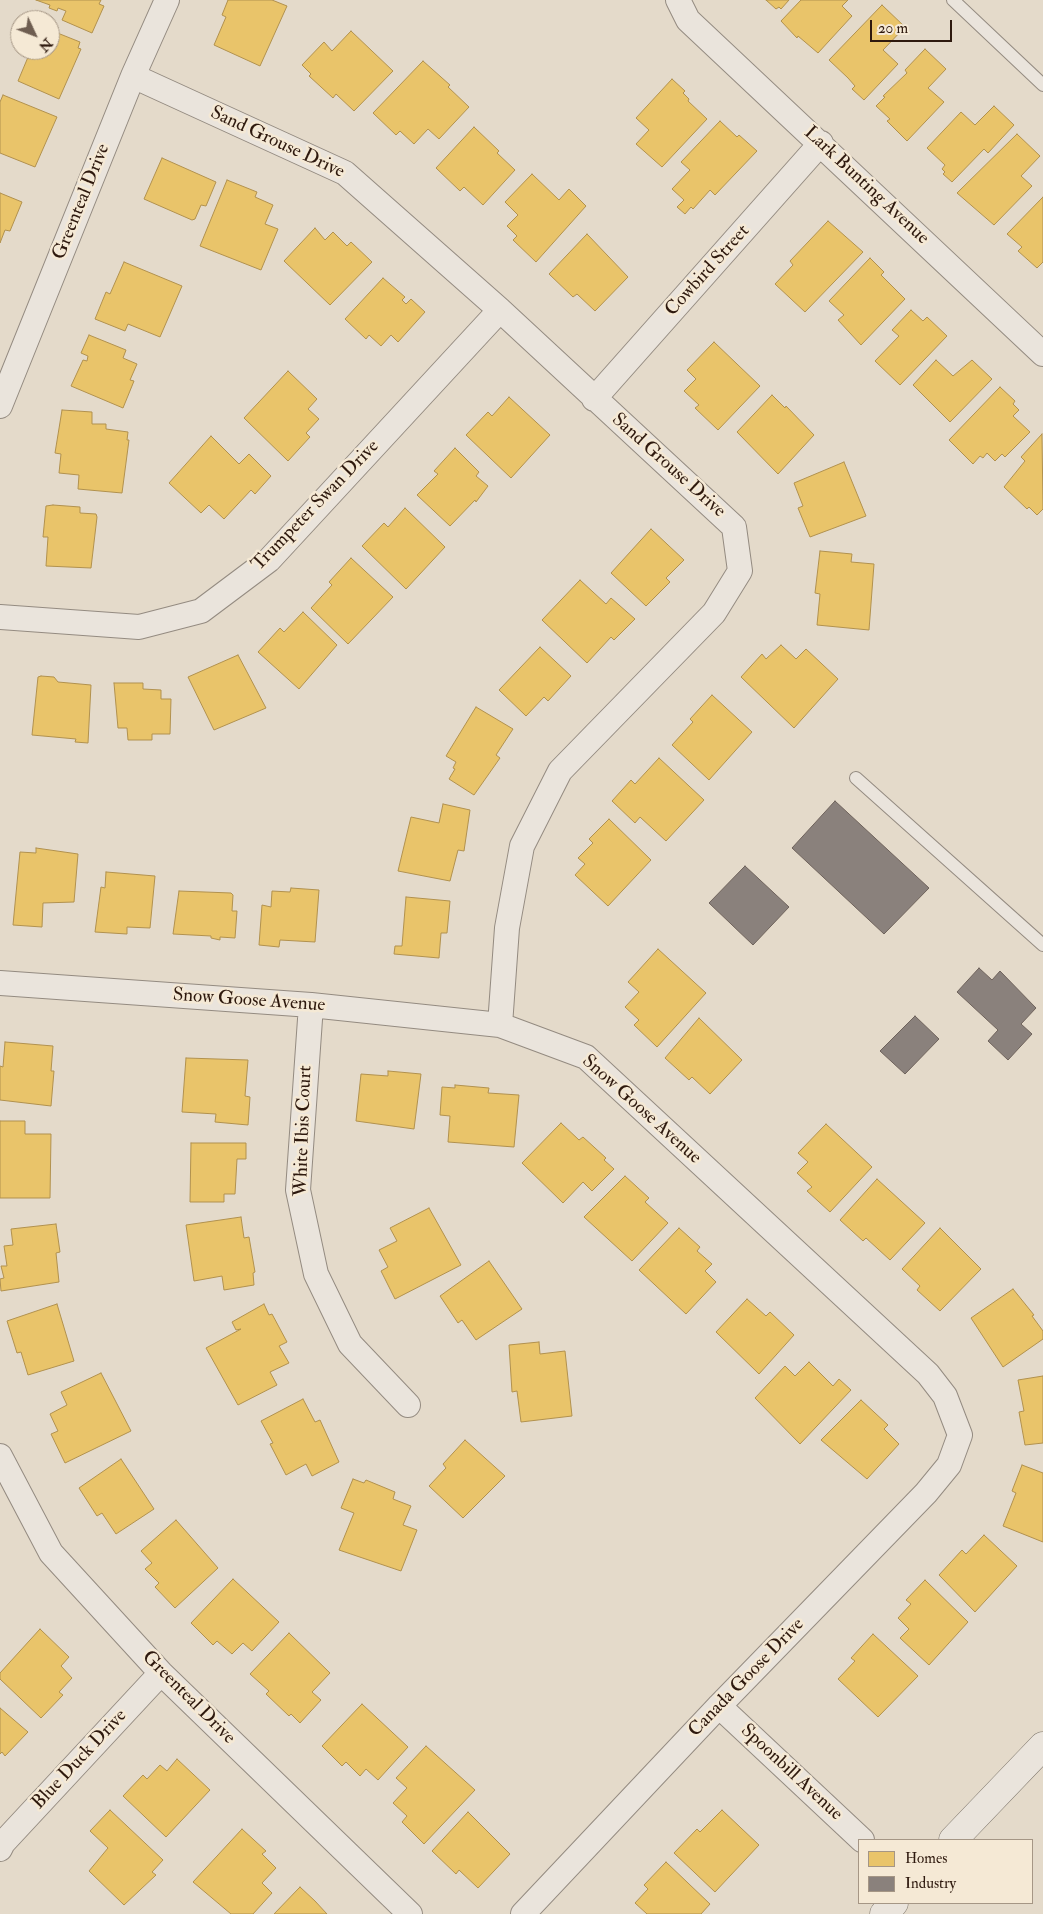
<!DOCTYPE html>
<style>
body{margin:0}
#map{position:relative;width:1043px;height:1914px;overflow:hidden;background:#e4daca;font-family:"IM FELL Double Pica",serif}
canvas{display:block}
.legend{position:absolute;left:858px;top:1839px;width:175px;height:65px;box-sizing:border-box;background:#f5e9d5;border:1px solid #a59685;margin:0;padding:6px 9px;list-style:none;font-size:15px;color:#2e190e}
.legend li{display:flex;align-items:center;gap:10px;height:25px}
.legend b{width:25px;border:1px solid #a59685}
.north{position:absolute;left:10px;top:10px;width:50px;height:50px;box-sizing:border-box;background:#f5e9d5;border:1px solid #a59685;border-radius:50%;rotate:133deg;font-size:14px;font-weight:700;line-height:20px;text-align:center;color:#2e190e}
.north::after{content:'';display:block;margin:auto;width:18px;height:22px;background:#6e5d50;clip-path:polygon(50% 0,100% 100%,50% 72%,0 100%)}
.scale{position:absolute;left:870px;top:20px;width:82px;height:22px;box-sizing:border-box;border:2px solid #2e190e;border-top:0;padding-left:6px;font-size:15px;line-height:18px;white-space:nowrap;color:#2e190e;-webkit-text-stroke:4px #f5e9d5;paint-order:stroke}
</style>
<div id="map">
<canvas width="1043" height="1914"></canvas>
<ul class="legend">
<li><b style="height:14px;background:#e9c46a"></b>Homes</li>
<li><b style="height:14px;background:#8a817c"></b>Industry</li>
</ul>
<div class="north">N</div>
<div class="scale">20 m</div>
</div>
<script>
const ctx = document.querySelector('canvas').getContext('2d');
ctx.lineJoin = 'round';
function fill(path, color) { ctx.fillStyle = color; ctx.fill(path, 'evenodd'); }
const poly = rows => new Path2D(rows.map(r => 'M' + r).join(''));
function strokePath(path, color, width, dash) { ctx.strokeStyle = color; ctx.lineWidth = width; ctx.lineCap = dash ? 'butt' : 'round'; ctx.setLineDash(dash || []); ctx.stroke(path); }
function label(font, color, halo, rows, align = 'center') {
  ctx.font = font + ' "IM FELL Double Pica",serif'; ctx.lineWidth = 5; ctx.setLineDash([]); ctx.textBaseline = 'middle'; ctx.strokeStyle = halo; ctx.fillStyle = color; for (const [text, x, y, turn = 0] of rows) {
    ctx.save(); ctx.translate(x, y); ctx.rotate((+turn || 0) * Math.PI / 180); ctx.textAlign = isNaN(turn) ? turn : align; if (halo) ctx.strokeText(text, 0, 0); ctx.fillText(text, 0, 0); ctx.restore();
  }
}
const homes = poly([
 [36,0,101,0,99,4,104,6,92,33,62,20,66,11,58,8,57,11,49,8,50,5,36,0],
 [228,0,272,0,287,6,260,66,214,45,226,17,222,15,228,0],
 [766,0,789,0,781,9,779,7,776,9,766,0],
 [801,0,848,0,842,6,852,16,818,53,798,36,797,38,781,21,801,0],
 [882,5,905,27,883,50,898,64,864,100,852,89,855,86,848,78,829,60,882,5],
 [351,31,393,71,354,111,336,94,333,98,309,76,311,74,302,65,324,42,332,51,351,31],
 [55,32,80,42,78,48,81,49,59,99,18,81,31,50,50,50,50,35,53,37,55,32],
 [925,49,946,69,928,88,944,102,907,141,887,121,890,119,876,106,885,97,883,96,907,73,905,70,925,49],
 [423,61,450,85,448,87,469,107,439,139,428,129,414,144,400,131,396,135,373,113,423,61],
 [672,79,685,91,683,93,689,99,688,101,707,119,662,167,636,144,649,130,636,118,672,79],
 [3,95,57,117,35,167,0,153,0,102,3,95],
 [994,106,1014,125,988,153,984,149,952,182,943,174,945,172,942,169,945,165,927,148,961,112,975,125,994,106],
 [720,121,737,137,739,135,757,151,715,195,710,190,693,209,691,207,685,214,677,207,684,200,672,189,690,170,681,162,720,121],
 [474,127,499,151,497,153,515,170,483,205,464,187,460,191,436,168,474,127],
 [1017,134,1040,156,1021,176,1032,186,994,225,957,193,1017,134],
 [162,158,216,182,206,206,201,205,195,219,192,220,144,199,162,158],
 [532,174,559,200,569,189,586,206,536,262,513,240,517,236,507,226,518,215,505,202,532,174],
 [227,180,257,192,255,197,273,205,265,224,278,229,261,270,200,246,227,180],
 [0,193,22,202,10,231,5,230,0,243,0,193],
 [1043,197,1043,262,1037,268,1018,251,1022,247,1007,234,1043,197],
 [828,221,863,252,805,312,775,284,793,265,790,261,828,221],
 [315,228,325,240,333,232,347,246,351,242,372,262,330,305,284,261,315,228],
 [587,234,628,277,595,311,577,294,573,297,549,274,587,234],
 [870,258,884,272,881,275,905,299,861,345,838,320,844,315,829,301,870,258],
 [124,262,182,286,160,337,128,324,125,331,95,319,106,292,110,294,124,262],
 [383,278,405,297,402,300,406,304,411,299,425,312,398,342,391,335,381,346,369,335,366,339,345,319,383,278],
 [911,310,923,321,927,317,947,336,900,385,875,361,899,336,892,330,911,310],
 [89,335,126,350,123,358,137,364,130,380,134,381,123,408,71,386,83,360,87,361,88,356,81,353,89,335],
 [714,342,760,386,718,430,695,408,699,405,684,391,696,379,687,370,714,342],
 [936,360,953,376,972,360,992,379,950,422,913,385,936,360],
 [288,371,317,399,308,409,319,419,306,433,310,437,288,461,244,418,288,371],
 [1000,387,1015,401,1013,404,1019,410,1013,416,1030,432,1005,457,1002,454,995,461,987,453,983,458,980,456,973,464,949,440,1000,387],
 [772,395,785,408,786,406,814,435,778,474,737,432,772,395],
 [509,397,550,435,511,478,466,435,488,412,492,416,509,397],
 [62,410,92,412,92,424,106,424,106,429,128,432,127,440,129,440,122,493,78,489,79,475,59,473,61,454,55,453,62,410],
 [1042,434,1043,509,1037,515,1029,507,1027,509,1004,487,1025,461,1021,457,1042,434],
 [211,436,239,464,249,454,271,476,255,494,251,490,224,519,209,505,201,513,169,483,211,436],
 [455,448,479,472,476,476,488,486,476,502,475,500,450,526,417,495,438,474,434,471,455,448],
 [844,462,866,516,810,537,798,508,803,506,794,483,844,462],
 [53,505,80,507,80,513,96,514,97,517,91,568,46,566,48,537,43,537,46,506,53,505],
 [405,508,445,547,406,589,362,546,384,523,388,527,405,508],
 [651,529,684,560,666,578,670,582,646,606,611,573,651,529],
 [820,551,852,554,851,562,874,564,869,630,817,625,820,594,815,593,820,551],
 [351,558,393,597,348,644,311,608,332,585,329,582,351,558],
 [580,580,606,604,611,598,635,619,614,640,611,637,587,663,542,620,580,580],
 [303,612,337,645,299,689,258,652,280,628,284,632,303,612],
 [781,645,796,659,806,649,838,679,794,728,741,677,762,654,766,659,781,645],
 [540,647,571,676,548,701,544,697,526,716,499,690,540,647],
 [238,655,266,708,214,730,188,677,238,655],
 [41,676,54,677,58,682,91,685,88,743,75,742,76,739,32,735,38,677,41,676],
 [114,683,143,683,143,689,161,690,161,699,171,699,170,734,152,734,152,740,128,740,127,728,118,728,114,683],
 [712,695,752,732,709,780,672,745,693,722,690,719,712,695],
 [476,707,513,729,496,755,500,758,474,795,449,779,455,769,453,768,456,762,446,756,476,707],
 [659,758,704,800,666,841,640,817,635,823,612,801,631,780,635,784,659,758],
 [443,804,470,810,464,851,458,850,450,881,398,871,411,817,439,823,443,804],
 [609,819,651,860,608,906,575,875,585,864,578,858,593,843,589,839,609,819],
 [36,848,78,854,74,902,43,903,42,927,13,925,20,852,36,853,36,848],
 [106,872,155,876,150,928,127,927,127,934,95,932,101,887,105,888,106,872],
 [291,888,319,890,315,942,280,940,279,947,259,945,262,905,271,907,272,891,290,892,291,888],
 [179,891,231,893,233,895,232,911,237,911,235,938,220,937,220,940,211,938,211,936,173,934,179,891],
 [406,897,450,901,447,933,441,933,439,958,394,954,395,946,402,946,406,897],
 [658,949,706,993,657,1047,634,1025,639,1020,625,1007,639,992,628,982,658,949],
 [699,1018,742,1060,710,1094,692,1077,689,1080,665,1058,699,1018],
 [5,1042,53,1046,51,1071,54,1071,51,1106,0,1100,0,1066,3,1067,5,1042],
 [186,1058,248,1060,245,1096,250,1097,248,1125,215,1122,216,1114,182,1112,186,1058],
 [388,1071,421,1074,414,1129,356,1121,361,1074,388,1076,388,1071],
 [455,1085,489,1088,488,1093,519,1095,514,1147,448,1142,450,1116,440,1115,442,1087,455,1088,455,1085],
 [0,1121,25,1121,25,1134,51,1134,50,1198,0,1198,0,1121],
 [561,1123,579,1140,583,1137,606,1158,604,1160,614,1169,592,1191,583,1182,563,1203,522,1163,561,1123],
 [826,1124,872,1167,830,1212,807,1191,812,1187,797,1173,808,1162,798,1153,826,1124],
 [191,1143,246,1143,246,1159,237,1159,235,1194,224,1194,224,1202,190,1202,191,1143],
 [625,1176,649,1198,645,1202,668,1223,632,1261,584,1217,625,1176],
 [877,1179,925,1223,890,1260,866,1238,863,1241,840,1220,877,1179],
 [429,1208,461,1265,395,1299,381,1271,388,1267,379,1250,397,1241,390,1228,429,1208],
 [241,1217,244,1238,249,1237,255,1272,253,1273,254,1285,224,1290,222,1276,194,1281,186,1225,241,1217],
 [56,1224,60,1252,56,1253,59,1282,1,1291,0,1279,4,1278,1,1266,7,1266,4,1246,13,1245,11,1229,56,1224],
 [679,1228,700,1247,697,1251,712,1264,705,1271,716,1282,686,1314,639,1270,679,1228],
 [940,1228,981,1269,940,1311,917,1290,920,1286,902,1269,940,1228],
 [489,1261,522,1309,476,1340,462,1320,458,1323,440,1296,489,1261],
 [1013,1289,1034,1315,1032,1316,1043,1331,1043,1339,1003,1367,971,1318,1013,1289],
 [747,1299,766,1316,770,1312,794,1335,759,1374,716,1332,747,1299],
 [57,1304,74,1361,28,1375,21,1352,17,1353,7,1321,57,1304],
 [264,1304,269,1315,272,1314,287,1342,279,1346,289,1363,270,1372,277,1385,238,1405,206,1348,241,1329,236,1330,232,1322,264,1304],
 [539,1342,540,1354,565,1351,572,1416,521,1422,517,1391,512,1392,509,1345,539,1342],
 [809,1362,833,1386,839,1379,851,1390,800,1444,755,1398,785,1366,795,1376,809,1362],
 [101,1373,131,1431,65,1463,51,1434,58,1431,50,1414,67,1405,61,1392,101,1373],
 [1043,1376,1043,1443,1025,1445,1019,1412,1024,1411,1018,1380,1043,1376],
 [303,1399,315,1422,320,1420,339,1462,312,1476,306,1464,286,1475,270,1444,273,1443,261,1421,303,1399],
 [861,1400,888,1425,884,1429,899,1444,867,1479,821,1440,861,1400],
 [465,1440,505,1476,463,1518,429,1486,446,1468,443,1464,465,1440],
 [121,1459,154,1509,116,1534,102,1513,97,1516,79,1488,121,1459],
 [1022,1465,1043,1473,1043,1542,1003,1526,1016,1493,1012,1491,1022,1465],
 [353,1479,364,1483,366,1480,395,1492,393,1499,411,1506,403,1525,417,1530,401,1571,339,1550,354,1513,341,1508,353,1479],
 [176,1520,218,1568,175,1608,155,1587,159,1583,145,1569,152,1563,141,1551,176,1520],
 [984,1535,1017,1566,975,1612,939,1575,962,1550,966,1554,984,1535],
 [233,1579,279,1622,252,1651,243,1643,232,1654,217,1641,213,1645,191,1623,233,1579],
 [925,1580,968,1622,929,1665,900,1638,909,1629,898,1618,911,1604,906,1600,925,1580],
 [40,1629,69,1657,61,1666,72,1678,59,1692,63,1695,41,1718,0,1679,0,1673,40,1629],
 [289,1633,330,1673,312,1692,321,1700,300,1723,291,1714,289,1716,266,1694,269,1691,250,1674,289,1633],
 [873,1634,918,1676,878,1717,838,1679,855,1661,851,1658,873,1634],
 [362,1704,408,1747,378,1780,366,1769,360,1776,346,1762,342,1766,322,1746,362,1704],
 [0,1708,28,1732,5,1756,2,1752,0,1754,0,1708],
 [426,1746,475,1790,424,1844,402,1822,407,1816,393,1803,407,1788,396,1778,426,1746],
 [177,1759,210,1790,166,1837,123,1796,143,1775,147,1779,160,1765,167,1771,177,1759],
 [110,1810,163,1860,152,1872,156,1875,124,1905,89,1871,108,1848,90,1831,110,1810],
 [722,1810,759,1845,715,1892,674,1853,697,1829,700,1832,722,1810],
 [468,1812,510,1854,478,1888,459,1870,456,1874,432,1851,468,1812],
 [242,1829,266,1851,262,1854,276,1868,262,1883,272,1893,253,1914,231,1914,193,1882,242,1829],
 [666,1862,710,1904,701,1914,647,1914,635,1903,648,1889,644,1885,666,1862],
 [300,1887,315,1901,327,1914,274,1914,300,1887]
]);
const industry = poly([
 [835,801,929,888,884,934,792,848,835,801],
 [745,866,789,907,753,945,709,903,745,866],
 [979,968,992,980,1000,971,1036,1008,1021,1024,1032,1034,1008,1060,988,1041,998,1030,957,992,979,968],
 [915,1016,939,1039,905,1074,880,1051,915,1016]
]);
const lane = poly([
 [953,0,1043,85],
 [856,778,1043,945]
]);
const street = poly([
 [678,0,688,20,1043,354],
 [133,76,345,173,500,310,734,527,740,571,714,613,560,771,522,846,507,928,500,1025],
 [594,399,821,143],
 [0,406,133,76,167,0],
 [0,617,139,627,201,611,269,560,500,310],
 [0,983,311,1005,500,1025,586,1057,928,1374,945,1396,960,1435,949,1465,926,1493,719,1706,523,1914],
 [311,1005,298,1190,316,1274,350,1344,408,1405],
 [0,1456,51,1553,161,1673,410,1914],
 [719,1706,862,1840],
 [0,1849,3,1843,161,1673]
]);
const secondary = poly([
 [953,1840,1043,1746],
 [884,1914,894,1903]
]);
const streetNames = [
 ["Sand Grouse Drive",277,143,25],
 ["Lark Bunting Avenue",866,186,43],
 ["Greenteal Drive",82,202,-68],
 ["Cowbird Street",708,271,-48],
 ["Sand Grouse Drive",668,466,42],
 ["Trumpeter Swan Drive",316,506,-46],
 ["Snow Goose Avenue",249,1001,4],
 ["Snow Goose Avenue",641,1110,42],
 ["White Ibis Court",304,1131,-88],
 ["Canada Goose Drive",747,1678,-46],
 ["Greenteal Drive",188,1698,45],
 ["Blue Duck Drive",80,1760,-47],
 ["Spoonbill Avenue",791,1773,43]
];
fill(homes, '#e9c46a');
strokePath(homes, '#b1914e', 1);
fill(industry, '#8a817c');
strokePath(industry, '#6e625b', 1);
strokePath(lane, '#948b81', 14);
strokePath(street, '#948b81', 26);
strokePath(secondary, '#7a7268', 29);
strokePath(lane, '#eae4dc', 12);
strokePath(street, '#eae4dc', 24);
strokePath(secondary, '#eae4dc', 28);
label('19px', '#2e190e', '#f5e9d5', streetNames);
</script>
